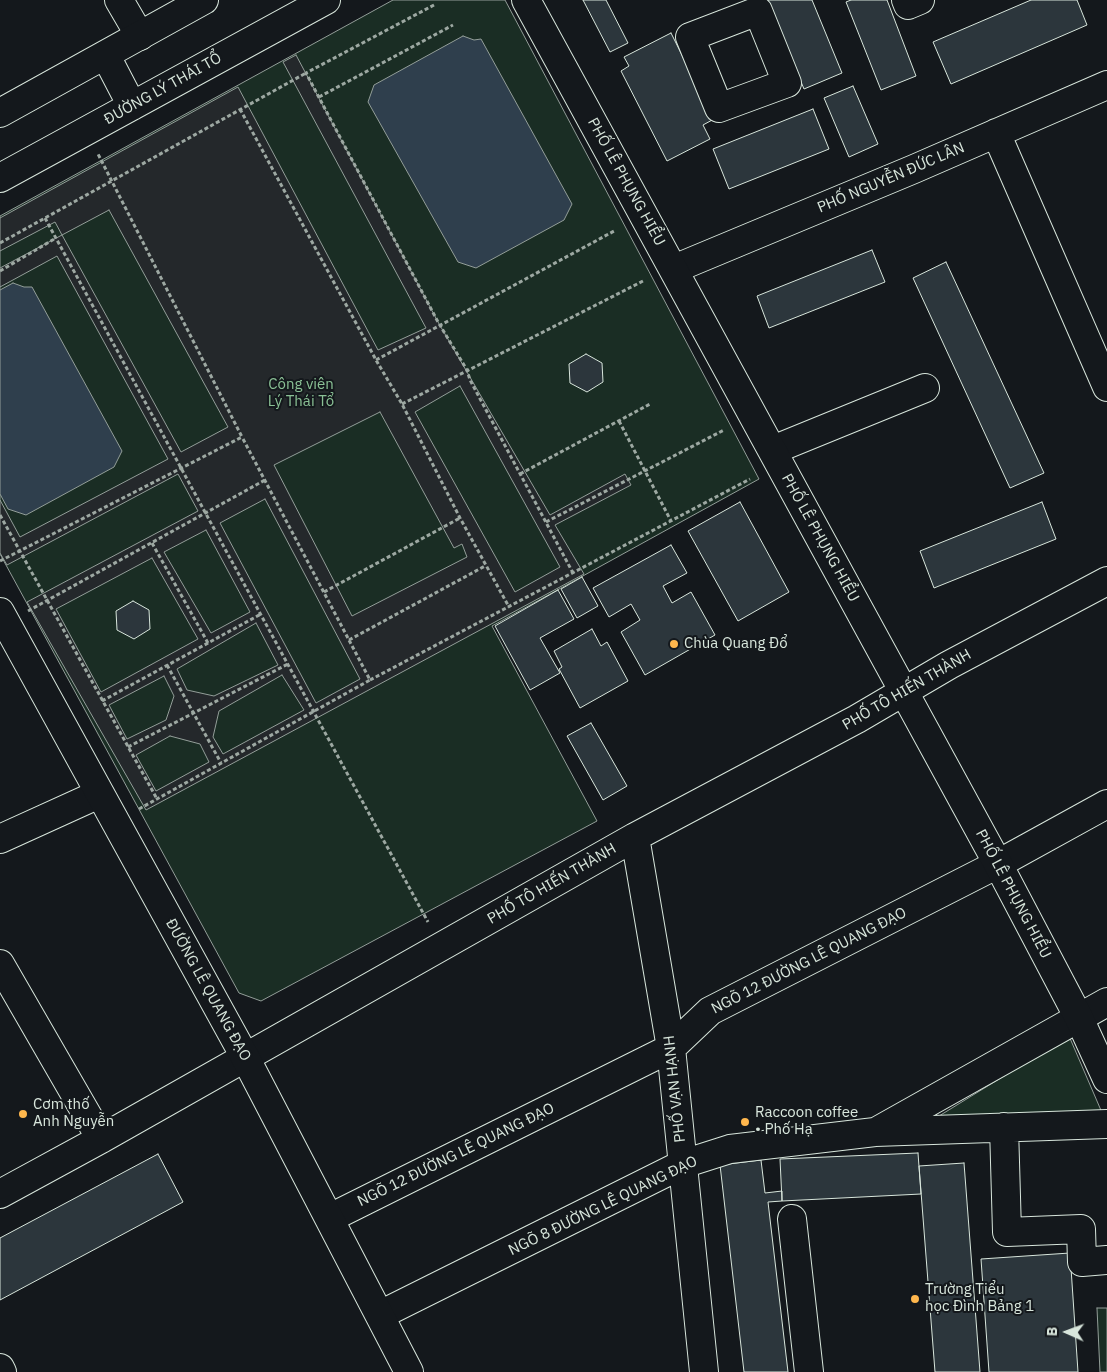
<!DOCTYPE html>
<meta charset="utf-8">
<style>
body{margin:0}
#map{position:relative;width:1107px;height:1372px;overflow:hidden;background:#14181c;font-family:"IBM Plex Sans",sans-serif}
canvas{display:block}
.north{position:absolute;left:1042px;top:1307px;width:50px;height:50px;-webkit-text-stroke:4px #14181c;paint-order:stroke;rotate:272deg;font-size:14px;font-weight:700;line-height:20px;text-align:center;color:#d8e6dc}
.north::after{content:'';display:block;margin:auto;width:18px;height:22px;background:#d8e6dc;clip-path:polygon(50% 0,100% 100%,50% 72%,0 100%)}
</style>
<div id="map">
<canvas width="1107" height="1372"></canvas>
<div class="north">B</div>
</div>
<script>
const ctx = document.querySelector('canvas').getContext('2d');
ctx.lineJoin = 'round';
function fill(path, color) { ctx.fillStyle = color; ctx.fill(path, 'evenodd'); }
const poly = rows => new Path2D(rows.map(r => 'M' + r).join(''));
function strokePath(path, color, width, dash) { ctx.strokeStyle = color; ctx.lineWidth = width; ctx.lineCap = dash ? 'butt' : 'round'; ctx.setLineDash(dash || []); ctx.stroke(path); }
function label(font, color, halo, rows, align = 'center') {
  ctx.font = font + ' "IBM Plex Sans",sans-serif'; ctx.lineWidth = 4; ctx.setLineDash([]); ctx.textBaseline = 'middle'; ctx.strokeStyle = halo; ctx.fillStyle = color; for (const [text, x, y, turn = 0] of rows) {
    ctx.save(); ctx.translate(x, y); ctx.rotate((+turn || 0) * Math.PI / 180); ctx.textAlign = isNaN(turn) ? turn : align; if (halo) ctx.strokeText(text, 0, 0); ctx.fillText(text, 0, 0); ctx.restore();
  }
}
const green = poly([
 [393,0,505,0,759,479,492,626,597,821,261,1001,239,993,0,554,0,216,393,0],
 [1069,1036,1103,1115,939,1116,1069,1036],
 [1097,1308,1107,1308,1107,1372,1100,1372,1097,1308]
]);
const parking = poly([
 [296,55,438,322,550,515,625,474,631,485,555,525,584,574,146,810,27,602,198,511,178,474,7,565,0,553,0,500,20,537,168,459,57,256,0,287,0,268,62,235,55,222,0,251,0,218,238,87,378,350,426,328,283,62,296,55],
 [109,210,228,427,181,452,62,235,109,210],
 [460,386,560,567,515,592,415,412,460,386],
 [380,412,454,548,462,544,467,557,352,616,274,465,380,412],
 [265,499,360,679,316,703,220,523,265,499],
 [206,530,250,612,211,633,164,552,206,530],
 [152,558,198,639,101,692,56,609,152,558],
 [256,623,278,665,214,696,187,690,177,669,256,623],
 [282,675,304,710,223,754,213,737,219,711,282,675],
 [164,676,174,696,166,720,127,739,109,705,164,676],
 [170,736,200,744,209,762,156,791,136,755,170,736]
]);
const water = poly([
 [463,36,474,40,481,39,572,204,564,220,476,268,458,262,368,102,374,85,463,36],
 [13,283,24,287,32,287,122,451,114,467,26,515,8,509,0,494,0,290,13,283]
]);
const building = poly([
 [583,0,606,0,628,43,610,52,583,0],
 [767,0,812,0,842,73,804,89,767,0],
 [851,0,887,0,916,76,881,90,846,2,851,0],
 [1031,0,1077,0,1087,25,951,84,933,42,1031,0],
 [671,33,714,119,703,125,710,139,667,161,621,71,629,66,624,57,671,33],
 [853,86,878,144,849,157,824,98,853,86],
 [813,109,829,149,729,189,713,149,813,109],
 [872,250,885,282,769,328,757,296,872,250],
 [946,262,1044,473,1010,488,913,278,946,262],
 [586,354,602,363,603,382,587,392,570,383,569,364,586,354],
 [740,502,789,592,738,621,688,531,740,502],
 [1042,502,1056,539,934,588,920,551,1042,502],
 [671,545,687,573,663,586,672,603,691,592,715,635,645,675,621,632,640,620,631,604,609,617,593,588,671,545],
 [582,577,598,606,577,618,561,589,582,577],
 [558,590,574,619,540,638,560,673,530,690,495,626,558,590],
 [133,601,149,610,150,629,134,639,117,630,116,611,133,601],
 [592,629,601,646,607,642,628,681,580,708,559,669,562,667,554,651,592,629],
 [591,723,627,786,603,800,567,736,591,723],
 [918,1153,921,1194,782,1201,780,1159,918,1153],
 [158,1154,183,1202,0,1300,0,1238,158,1154],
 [761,1160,765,1193,782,1191,782,1201,768,1202,788,1372,744,1372,720,1165,761,1160],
 [964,1163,980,1372,935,1372,919,1166,964,1163],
 [1070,1253,1078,1372,989,1372,981,1259,1070,1253]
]);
const path = poly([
 [434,5,306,73,438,322,467,370,470,380,573,573],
 [319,97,453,25],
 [240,109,376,360,402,404,460,518,509,607],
 [45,218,428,922],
 [0,243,306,73],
 [0,271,56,238],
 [376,360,616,230],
 [402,404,643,281],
 [619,421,671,521],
 [520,474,650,404],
 [0,515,157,799],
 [546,522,724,430],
 [152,543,208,643],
 [0,561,242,437,98,154],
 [324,592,460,518],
 [28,611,265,480],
 [349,640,485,566],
 [167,665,221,763],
 [370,680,750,479],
 [102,701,261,614],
 [128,747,288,664],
 [139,809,370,680,242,437]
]);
const minor = poly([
 [119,0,140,36],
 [906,0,908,5,920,0],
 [758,11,787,83,719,108,690,37,758,11],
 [996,133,1107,387],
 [674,269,914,169,1107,85],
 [773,450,925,388],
 [635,837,671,1048,704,1372],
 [0,839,99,794],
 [0,964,101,1139],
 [1004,1127,1007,1232,1081,1229,1082,1262,1107,1260],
 [879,1130,1107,1002],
 [0,1194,101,1139,635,837,857,719,949,665,1107,581],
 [330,1218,671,1048,710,1011,998,864,1107,804],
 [792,1219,809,1372],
 [380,1315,683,1164,730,1149,875,1132,1107,1124],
 [0,1368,2,1372]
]);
const major = poly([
 [526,0,998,864,1079,1018,1107,1079],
 [106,56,132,106],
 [0,113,204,0],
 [0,178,326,0],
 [0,612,245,1057,409,1372]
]);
const markers = [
 [674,644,5,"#ffb74d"],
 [23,1114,5,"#ffb74d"],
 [745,1122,5,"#ffb74d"],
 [915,1299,5,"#ffb74d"]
];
const streetNames = [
 ["ĐƯỜNG LÝ THÁI TỔ",163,89,-29],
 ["PHỐ NGUYỄN ĐỨC LÂN",891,178,-23],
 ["PHỐ LÊ PHỤNG HIỂU",626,182,61],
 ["PHỐ LÊ PHỤNG HIỂU",820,538,61],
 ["PHỐ TÔ HIẾN THÀNH",907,690,-30],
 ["PHỐ TÔ HIẾN THÀNH",552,884,-30],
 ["PHỐ LÊ PHỤNG HIỂU",1013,894,62],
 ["NGÕ 12 ĐƯỜNG LÊ QUANG ĐẠO",809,961,-27],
 ["ĐƯỜNG LÊ QUANG ĐẠO",208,990,61],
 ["PHỐ VẠN HẠNH",675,1089,-96],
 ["NGÕ 12 ĐƯỜNG LÊ QUANG ĐẠO",456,1155,-26],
 ["NGÕ 8 ĐƯỜNG LÊ QUANG ĐẠO",603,1206,-26]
];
const parkNames = [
 ["Công viên",301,385],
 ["Lý Thái Tổ",301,402]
];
const poiNames = [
 ["Chùa Quang Đổ",684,644],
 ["Cơm thố",33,1105],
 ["Anh Nguyễn",33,1122],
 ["Raccoon coffee",755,1113],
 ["• Phố Hạ",755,1130],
 ["Trường Tiểu",925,1290],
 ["học Đình Bảng 1",925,1307]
];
fill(green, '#1a2d24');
strokePath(green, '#939e99', 1);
fill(parking, '#24282b');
strokePath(parking, '#939e99', 1);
fill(water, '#2f3f4d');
strokePath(water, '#939e99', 1);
fill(building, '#2c363c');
strokePath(building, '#d8e6dc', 1);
strokePath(minor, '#d8e6dc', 30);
strokePath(major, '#d8e6dc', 30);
strokePath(path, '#9da8a2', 3, [4, 2.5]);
strokePath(minor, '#14181c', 28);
strokePath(major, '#14181c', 28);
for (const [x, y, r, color] of markers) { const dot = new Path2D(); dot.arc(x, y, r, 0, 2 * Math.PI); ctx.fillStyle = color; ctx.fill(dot); strokePath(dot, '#14181c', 2); }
label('15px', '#d8e6dc', '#14181c', streetNames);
label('15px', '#8ac095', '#14181c', parkNames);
label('15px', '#d8e6dc', '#14181c', poiNames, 'left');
</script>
